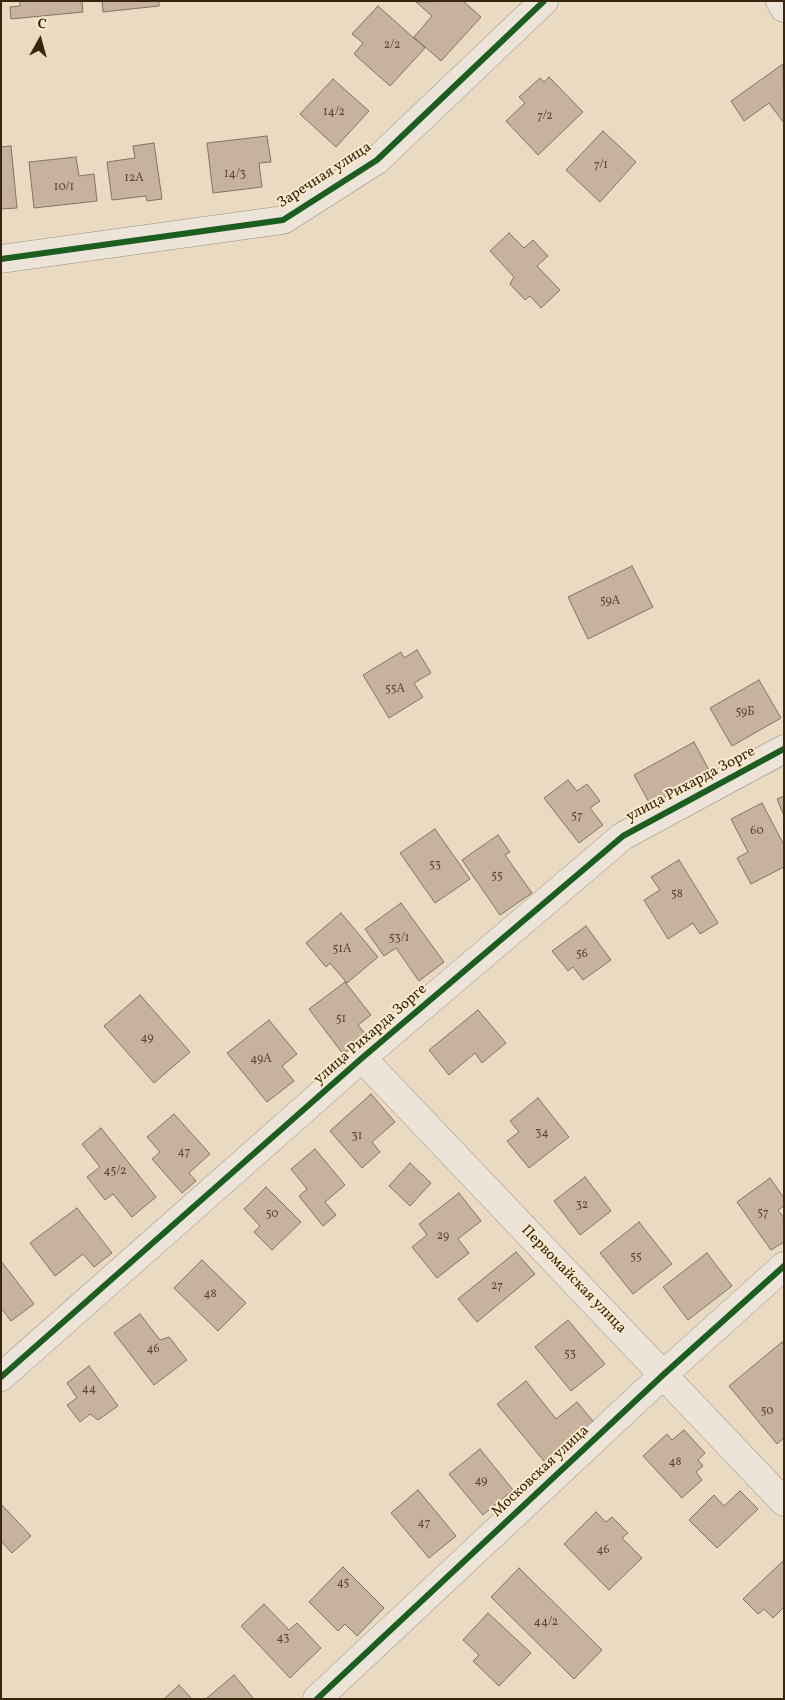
<!DOCTYPE html>
<meta charset="utf-8">
<style>
body{margin:0}
#map{position:relative;width:785px;height:1700px;overflow:hidden;background:#e9dac1;font-family:Vollkorn,serif}
canvas{display:block}
.frame{position:absolute;inset:0;border:2px solid #37260d;pointer-events:none}
.north{position:absolute;left:15px;top:15px;width:50px;height:50px;-webkit-text-stroke:4px #fceacc;paint-order:stroke;rotate:7deg;font-size:14px;font-weight:700;line-height:20px;text-align:center;color:#37260d}
.north::after{content:'';display:block;margin:auto;width:18px;height:22px;background:#37260d;clip-path:polygon(50% 0,100% 100%,50% 72%,0 100%)}
</style>
<div id="map">
<canvas width="785" height="1700"></canvas>
<div class="frame"></div>
<div class="north">С</div>
</div>
<script>
const ctx = document.querySelector('canvas').getContext('2d');
ctx.lineJoin = 'round';
function fill(path, color) { ctx.fillStyle = color; ctx.fill(path, 'evenodd'); }
const poly = rows => new Path2D(rows.map(r => 'M' + r).join(''));
function strokePath(path, color, width, dash) { ctx.strokeStyle = color; ctx.lineWidth = width; ctx.lineCap = dash ? 'butt' : 'round'; ctx.setLineDash(dash || []); ctx.stroke(path); }
function label(font, color, halo, rows, align = 'center') {
  ctx.font = font + ' Vollkorn,serif'; ctx.lineWidth = 4; ctx.setLineDash([]); ctx.textBaseline = 'middle'; ctx.strokeStyle = halo; ctx.fillStyle = color; for (const [text, x, y, turn = 0] of rows) {
    ctx.save(); ctx.translate(x, y); ctx.rotate((+turn || 0) * Math.PI / 180); ctx.textAlign = isNaN(turn) ? turn : align; if (halo) ctx.strokeText(text, 0, 0); ctx.fillText(text, 0, 0); ctx.restore();
  }
}
const building = poly([
 [20,1,82,1,83,12,11,19,10,7,20,6,20,1],
 [102,1,159,1,159,6,103,12,102,1],
 [463,1,481,17,441,61,414,37,432,16,416,2,463,1],
 [378,6,425,48,390,86,354,54,363,43,352,34,378,6],
 [783,64,784,123,769,103,744,121,731,101,783,64],
 [549,77,583,112,538,155,506,121,525,103,519,97,540,78,544,82,549,77],
 [333,79,369,111,336,147,300,114,333,79],
 [603,131,636,162,600,202,566,170,603,131],
 [267,136,271,162,259,163,262,187,213,193,207,143,267,136],
 [154,143,162,199,147,201,146,196,112,200,107,162,135,158,133,146,154,143],
 [11,146,17,208,1,209,1,147,11,146],
 [76,157,79,176,94,174,97,201,34,208,29,162,76,157],
 [509,233,524,248,533,240,548,256,537,266,560,290,541,308,530,296,525,300,510,284,514,277,490,251,509,233],
 [632,566,653,607,588,639,568,597,632,566],
 [417,650,431,673,414,683,423,697,389,718,363,675,401,652,404,658,417,650],
 [759,680,781,718,732,746,710,708,759,680],
 [694,742,711,774,651,806,634,775,694,742],
 [568,780,577,791,587,784,600,801,590,808,603,825,579,843,544,798,568,780],
 [784,796,784,816,777,799,784,796],
 [762,803,784,845,784,867,751,884,737,858,748,852,731,819,762,803],
 [435,829,470,879,435,903,400,853,435,829],
 [498,835,510,852,505,855,532,893,500,915,462,860,498,835],
 [679,860,718,923,700,934,693,923,668,939,644,900,660,890,651,877,679,860],
 [401,903,444,962,419,981,396,948,384,956,365,929,401,903],
 [341,913,378,957,347,983,330,963,326,967,306,943,341,913],
 [586,926,611,960,583,980,573,967,568,971,552,951,586,926],
 [345,982,371,1015,358,1025,367,1036,343,1054,309,1009,345,982],
 [140,995,190,1052,154,1083,104,1026,140,995],
 [478,1010,506,1043,482,1063,475,1053,449,1075,429,1050,478,1010],
 [269,1020,297,1054,282,1066,294,1081,267,1102,227,1053,269,1020],
 [371,1094,395,1122,372,1142,380,1152,362,1168,330,1131,371,1094],
 [538,1098,569,1137,529,1168,507,1141,519,1132,510,1121,538,1098],
 [174,1114,210,1154,189,1173,196,1181,182,1193,152,1159,160,1152,147,1137,174,1114],
 [101,1128,156,1197,132,1217,113,1194,105,1200,87,1177,100,1167,82,1144,101,1128],
 [315,1149,345,1185,325,1202,336,1215,323,1226,299,1196,307,1189,291,1169,315,1149],
 [410,1163,431,1183,410,1206,389,1186,410,1163],
 [585,1177,611,1211,580,1235,554,1201,585,1177],
 [770,1178,784,1198,784,1206,778,1210,784,1218,784,1242,771,1250,737,1202,770,1178],
 [266,1187,301,1222,272,1250,254,1232,260,1226,244,1209,266,1187],
 [459,1193,481,1221,458,1239,469,1253,437,1278,412,1247,427,1235,419,1224,459,1193],
 [77,1208,112,1253,94,1267,83,1254,55,1276,30,1243,77,1208],
 [639,1222,672,1264,633,1294,600,1253,639,1222],
 [516,1252,535,1274,477,1322,458,1299,516,1252],
 [707,1253,732,1286,688,1320,663,1287,707,1253],
 [202,1260,246,1303,218,1331,174,1288,202,1260],
 [1,1261,34,1304,11,1321,1,1308,1,1261],
 [140,1314,160,1340,169,1337,187,1360,154,1385,114,1333,140,1314],
 [568,1320,605,1364,571,1391,535,1347,568,1320],
 [782,1342,784,1345,784,1438,777,1444,729,1386,782,1342],
 [89,1366,118,1406,98,1420,90,1414,80,1422,67,1405,77,1398,67,1383,89,1366],
 [526,1381,556,1419,577,1402,597,1426,548,1466,497,1404,526,1381],
 [684,1430,705,1453,698,1460,703,1466,696,1472,702,1480,682,1498,643,1456,667,1434,672,1440,684,1430],
 [480,1449,513,1490,483,1515,449,1474,480,1449],
 [418,1490,456,1536,429,1558,391,1513,418,1490],
 [740,1491,758,1509,717,1548,689,1520,714,1495,724,1506,740,1491],
 [1,1504,31,1536,12,1553,1,1541,1,1504],
 [596,1512,606,1522,612,1517,628,1533,622,1538,642,1558,609,1590,564,1544,596,1512],
 [784,1560,784,1607,773,1618,764,1609,758,1614,743,1599,784,1560],
 [343,1567,384,1608,357,1636,345,1624,338,1631,309,1602,343,1567],
 [519,1568,602,1650,574,1679,491,1597,519,1568],
 [264,1604,289,1630,297,1623,321,1648,290,1678,241,1626,264,1604],
 [488,1613,531,1653,499,1686,473,1661,479,1655,463,1640,488,1613],
 [234,1675,254,1699,208,1699,207,1698,234,1675],
 [179,1685,192,1699,164,1699,179,1685]
]);
const street = poly([
 [780,1,784,8],
 [1,259,283,220,377,160,544,1],
 [362,1058,784,1502],
 [1,1377,362,1058,623,836,784,749],
 [317,1699,663,1375,784,1266]
]);
const cycleway = poly([
 [1,259,283,220,377,160,544,1],
 [1,1377,362,1058,623,836,784,749],
 [317,1699,663,1375,784,1266]
]);
const numberNames = [
 ["2/2",392,46],
 ["14/2",334,113],
 ["7/2",545,117],
 ["7/1",601,166],
 ["14/3",235,175],
 ["12А",134,179],
 ["10/1",64,188],
 ["59А",610,602],
 ["55А",395,690],
 ["59Б",745,713],
 ["57",577,817],
 ["60",757,832],
 ["53",435,866],
 ["55",497,877],
 ["58",677,895],
 ["53/1",399,939],
 ["51А",342,950],
 ["56",582,955],
 ["51",341,1020],
 ["49",147,1039],
 ["49А",261,1060],
 ["34",542,1134],
 ["31",357,1137],
 ["47",184,1153],
 ["45/2",115,1172],
 ["32",582,1206],
 ["57",763,1214],
 ["50",272,1215],
 ["29",443,1237],
 ["55",636,1258],
 ["27",497,1287],
 ["48",210,1295],
 ["46",153,1350],
 ["53",570,1355],
 ["44",89,1390],
 ["50",767,1412],
 ["48",675,1463],
 ["49",481,1482],
 ["47",424,1524],
 ["46",603,1551],
 ["45",343,1584],
 ["44/2",546,1623],
 ["43",283,1639]
];
const streetNames = [
 ["Заречная улица",325,176,-33],
 ["улица Рихарда Зорге",691,785,-28],
 ["улица Рихарда Зорге",371,1035,-41],
 ["Первомайская улица",573,1280,46],
 ["Московская улица",541,1472,-43]
];
fill(building, '#c7b29f');
strokePath(building, '#7f7566', 1);
strokePath(street, '#998f7d', 29);
strokePath(street, '#ece4d8', 28);
strokePath(cycleway, '#1b5e20', 6);
label('12px', '#5b4932', null, numberNames);
label('15px', '#37260d', '#fceacc', streetNames);
</script>
